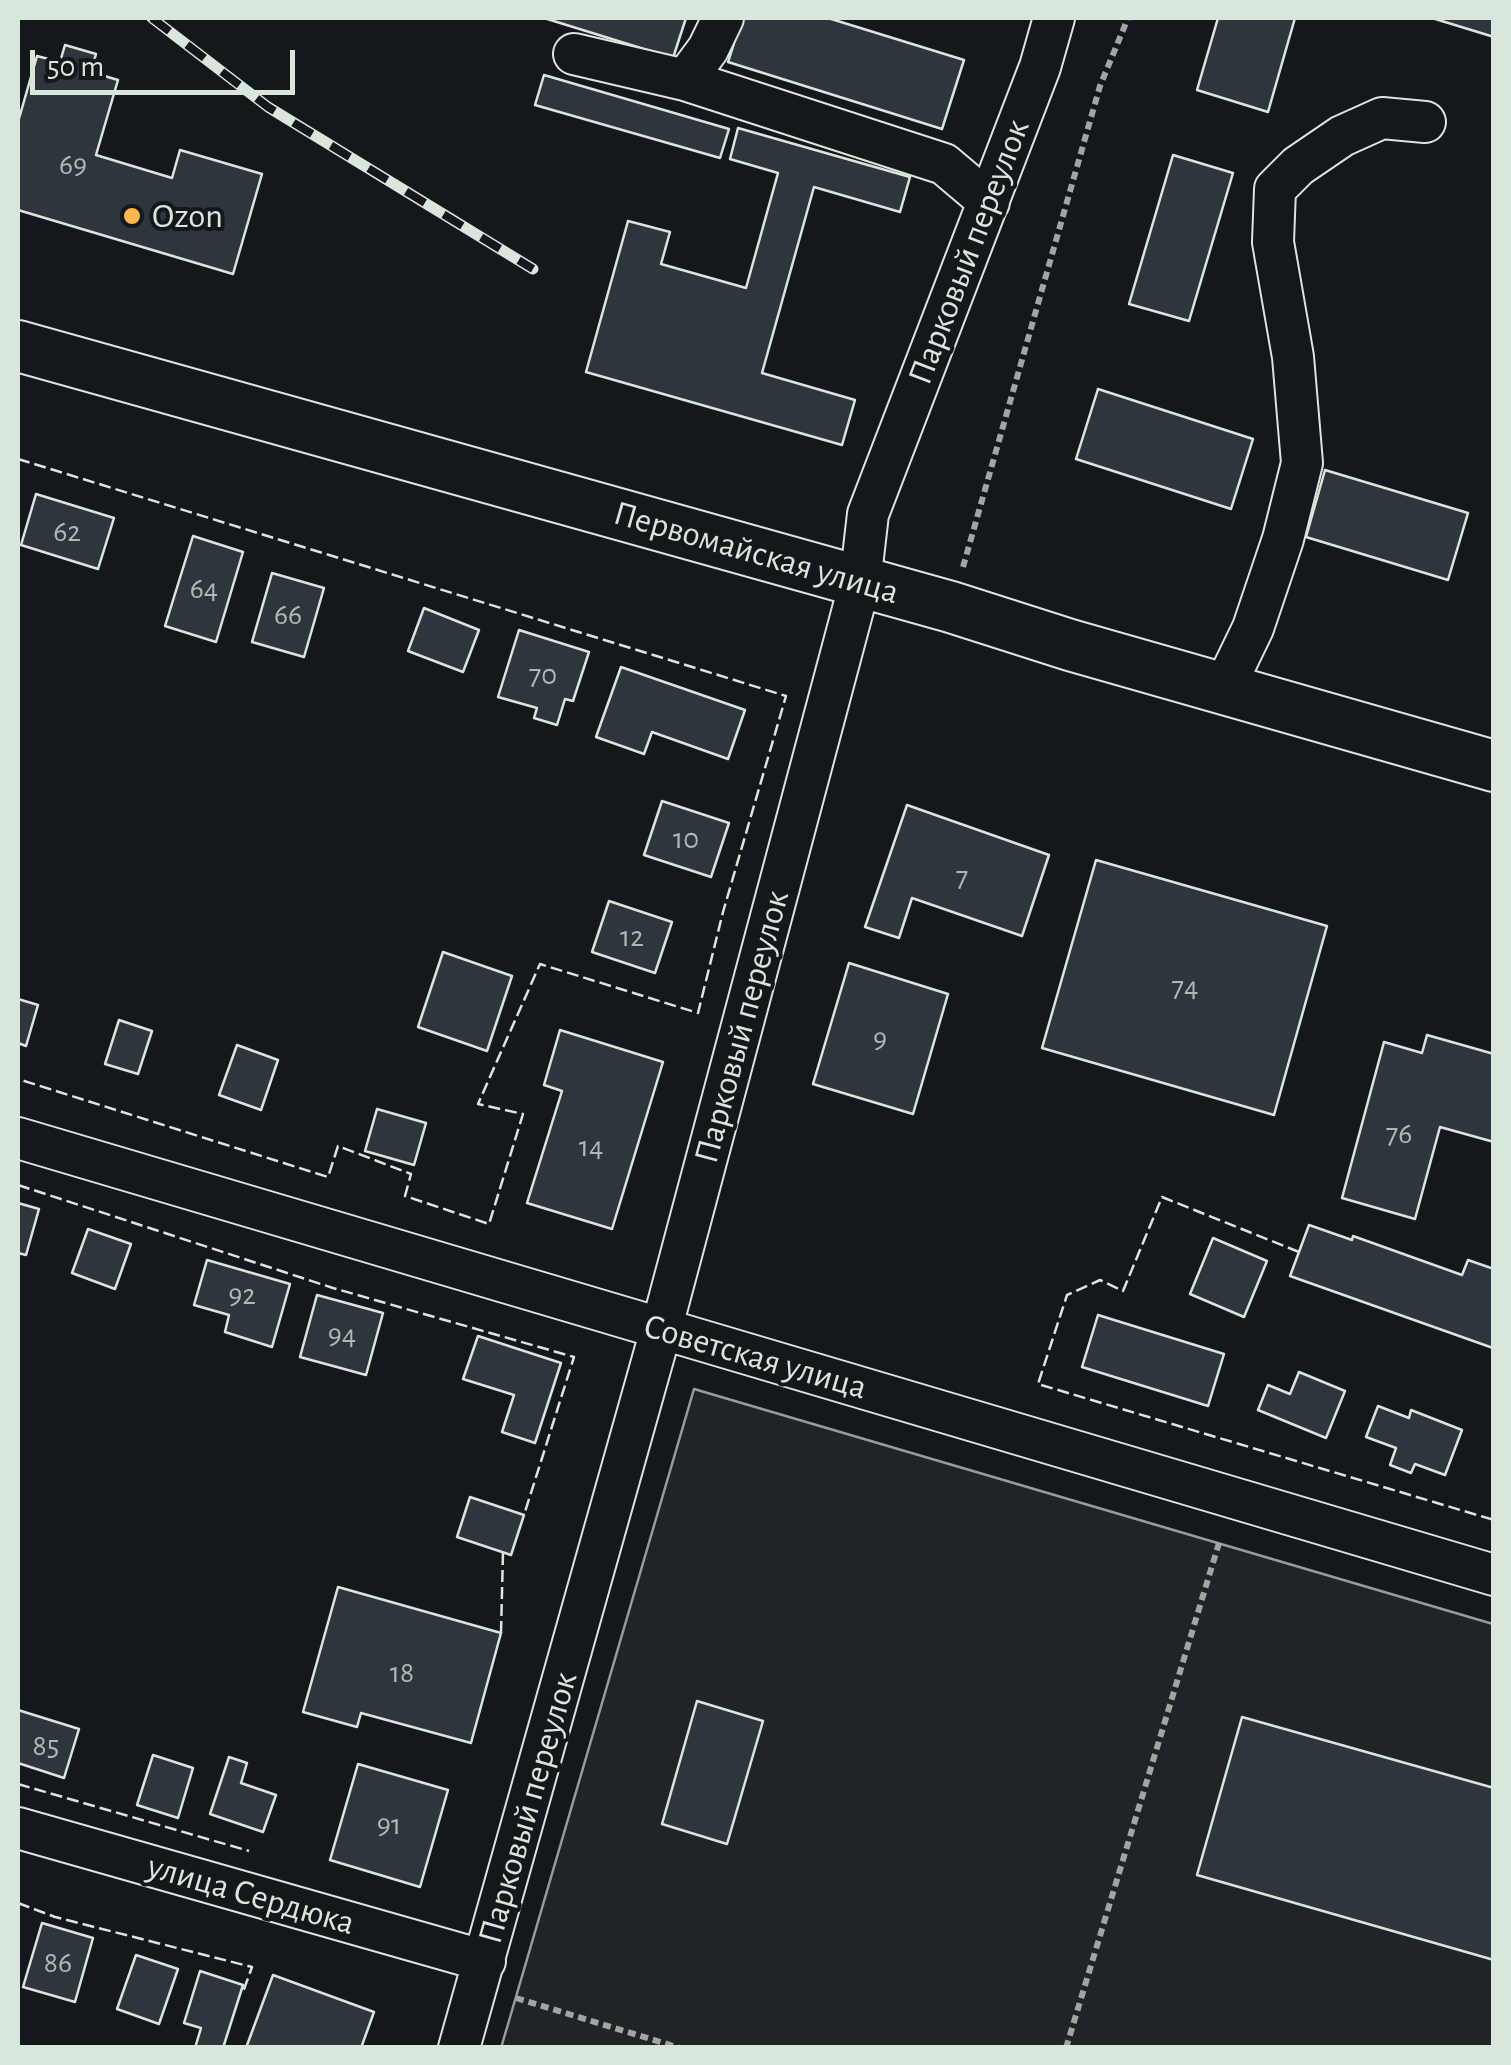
<!DOCTYPE html>
<meta charset="utf-8">
<style>
body{margin:0}
#map{position:relative;width:1511px;height:2065px;overflow:hidden;background:#14181c;font-family:"Alegreya Sans",sans-serif}
canvas{display:block}
.frame{position:absolute;inset:0;border:20px solid #d8e6dc;pointer-events:none}
.scale{position:absolute;left:30px;top:50px;width:265px;height:45px;box-sizing:border-box;border:5px solid #d8e6dc;border-top:0;padding-left:12px;font-size:30px;line-height:35px;white-space:nowrap;color:#d8e6dc;-webkit-text-stroke:8px #14181c;paint-order:stroke}
</style>
<div id="map">
<canvas width="1511" height="2065"></canvas>
<div class="frame"></div>
<div class="scale">50 m</div>
</div>
<script>
const ctx = document.querySelector('canvas').getContext('2d');
ctx.lineJoin = 'round';
function fill(path, color) { ctx.fillStyle = color; ctx.fill(path, 'evenodd'); }
const poly = rows => new Path2D(rows.map(r => 'M' + r).join(''));
function strokePath(path, color, width, dash) { ctx.strokeStyle = color; ctx.lineWidth = width; ctx.lineCap = dash ? 'butt' : 'round'; ctx.setLineDash(dash || []); ctx.stroke(path); }
function label(font, color, halo, rows, align = 'center') {
  ctx.font = font + ' "Alegreya Sans",sans-serif'; ctx.lineWidth = 8; ctx.setLineDash([]); ctx.textBaseline = 'middle'; ctx.strokeStyle = halo; ctx.fillStyle = color; for (const [text, x, y, turn = 0] of rows) {
    ctx.save(); ctx.translate(x, y); ctx.rotate((+turn || 0) * Math.PI / 180); ctx.textAlign = isNaN(turn) ? turn : align; if (halo) ctx.strokeText(text, 0, 0); ctx.fillText(text, 0, 0); ctx.restore();
  }
}
const green = poly([
 [694,1389,1493,1624,1493,2047,501,2048,694,1389]
]);
const building = poly([
 [544,18,686,18,673,58,544,18],
 [742,18,828,18,964,60,942,129,728,62,742,18],
 [1218,18,1295,18,1268,112,1197,90,1218,18],
 [1432,18,1494,18,1494,37,1432,18],
 [65,45,96,54,91,72,118,80,96,155,172,178,180,150,262,174,233,274,18,210,18,122,37,56,60,62,65,45],
 [544,75,729,129,720,158,535,105,544,75],
 [738,128,910,177,900,212,814,187,762,373,855,400,842,445,586,372,628,221,670,232,661,264,746,288,778,173,730,159,738,128],
 [1173,155,1233,173,1189,321,1129,304,1173,155],
 [1098,389,1253,439,1231,509,1076,459,1098,389],
 [1325,470,1468,513,1448,580,1306,537,1325,470],
 [36,494,114,518,98,569,21,545,36,494],
 [193,536,243,552,216,642,165,626,193,536],
 [272,573,324,588,304,657,252,642,272,573],
 [424,608,479,630,463,672,408,651,424,608],
 [519,630,589,652,573,701,565,699,557,725,534,718,537,708,498,697,519,630],
 [621,667,745,710,728,759,652,732,644,754,596,737,621,667],
 [662,801,729,823,711,877,644,855,662,801],
 [907,805,1049,855,1022,936,912,898,899,938,865,927,907,805],
 [1096,860,1327,926,1274,1115,1042,1048,1096,860],
 [609,901,672,922,655,973,592,952,609,901],
 [443,952,512,976,487,1051,418,1027,443,952],
 [849,963,948,994,913,1114,813,1084,849,963],
 [18,999,38,1005,26,1046,18,1043,18,999],
 [119,1020,152,1031,138,1074,105,1064,119,1020],
 [560,1030,663,1062,612,1229,527,1203,562,1091,544,1085,560,1030],
 [1427,1035,1494,1054,1494,1142,1440,1127,1415,1219,1342,1198,1384,1042,1422,1053,1427,1035],
 [237,1045,278,1060,261,1110,219,1095,237,1045],
 [377,1109,426,1123,414,1165,365,1151,377,1109],
 [18,1203,39,1209,26,1255,18,1253,18,1203],
 [1309,1225,1352,1240,1353,1236,1462,1275,1468,1260,1494,1269,1493,1348,1290,1276,1309,1225],
 [88,1229,131,1244,115,1289,72,1273,88,1229],
 [1213,1238,1267,1261,1244,1317,1190,1294,1213,1238],
 [207,1260,290,1284,272,1347,225,1332,229,1315,194,1305,207,1260],
 [317,1295,383,1313,366,1375,300,1357,317,1295],
 [1098,1315,1224,1354,1208,1406,1082,1367,1098,1315],
 [478,1336,561,1363,535,1443,502,1432,514,1395,463,1379,478,1336],
 [1299,1372,1345,1391,1326,1438,1258,1410,1268,1385,1290,1394,1299,1372],
 [1378,1406,1409,1418,1411,1410,1462,1430,1445,1475,1415,1464,1411,1473,1390,1465,1396,1448,1366,1437,1378,1406],
 [470,1497,524,1515,511,1555,457,1537,470,1497],
 [338,1587,501,1633,471,1743,361,1713,357,1727,303,1712,338,1587],
 [697,1701,763,1721,727,1844,662,1824,697,1701],
 [18,1710,79,1729,64,1778,18,1763,18,1710],
 [1242,1717,1494,1788,1494,1960,1197,1875,1242,1717],
 [153,1755,193,1768,178,1818,137,1805,153,1755],
 [229,1757,247,1763,241,1783,276,1795,263,1832,210,1814,229,1757],
 [358,1764,448,1790,420,1887,330,1860,358,1764],
 [42,1923,93,1938,75,2002,23,1987,42,1923],
 [136,1955,178,1969,159,2024,117,2009,136,1955],
 [200,1971,243,1985,223,2048,195,2048,201,2028,184,2023,200,1971],
 [273,1975,374,2012,361,2048,246,2048,273,1975]
]);
const path = poly([
 [963,567,1100,86,1128,18],
 [516,1998,680,2048],
 [1066,2048,1219,1543]
]);
const minor = poly([
 [574,54,685,80,944,164,989,202],
 [685,80,708,49,723,18],
 [1224,688,1253,628,1283,539,1302,463,1293,357,1273,242,1275,189,1298,166,1342,136,1382,118,1425,122],
 [18,1138,1494,1575],
 [18,1828,485,1961],
 [459,2048,661,1330,860,583,868,514,1040,67,1054,18]
]);
const major = poly([
 [18,346,951,607,1070,645,1494,766]
]);
const rail = poly([
 [152,18,268,107,533,269]
]);
const fence = poly([
 [18,459,786,696,723,912,698,1013,540,964,478,1104,523,1114,489,1224,405,1196,411,1174,338,1146,328,1177,18,1079],
 [18,1185,333,1288,574,1357,524,1515],
 [1299,1252,1162,1197,1123,1291,1100,1280,1067,1295,1038,1384,1494,1520],
 [501,1633,503,1552],
 [18,1784,249,1851],
 [18,1903,55,1917,252,1967,243,1992]
]);
const markers = [
 [132,216,10,"#ffb74d"]
];
const numberNames = [
 ["69",73,165],
 ["62",67,532],
 ["64",204,589],
 ["66",288,615],
 ["70",543,675],
 ["10",686,839],
 ["7",962,877],
 ["12",632,937],
 ["74",1185,987],
 ["9",880,1039],
 ["76",1399,1134],
 ["14",591,1147],
 ["92",242,1295],
 ["94",342,1335],
 ["18",402,1673],
 ["85",46,1746],
 ["91",389,1825],
 ["86",58,1963]
];
const poiNames = [
 ["Ozon",152,216]
];
const streetNames = [
 ["Парковый переулок",969,252,-69],
 ["Первомайская улица",756,553,16],
 ["Парковый переулок",742,1027,-75],
 ["Советская улица",755,1357,16],
 ["Парковый переулок",528,1808,-74],
 ["улица Сердюка",251,1895,16]
];
fill(green, '#202428');
strokePath(green, '#939e99', 2.5);
fill(building, '#2c363c');
strokePath(building, '#d8e6dc', 2.5);
strokePath(minor, '#d8e6dc', 44);
strokePath(major, '#d8e6dc', 54);
strokePath(path, '#9da8a2', 6, [8, 5]);
strokePath(minor, '#14181c', 40);
strokePath(major, '#14181c', 50);
strokePath(rail, '#d8e6dc', 11);
strokePath(rail, '#14181c', 8, [22]);
strokePath(fence, '#d8e6dc', 2.5, [12, 5]);
for (const [x, y, r, color] of markers) { const dot = new Path2D(); dot.arc(x, y, r, 0, 2 * Math.PI); ctx.fillStyle = color; ctx.fill(dot); strokePath(dot, '#14181c', 4); }
label('30px', '#adbab4', null, numberNames);
label('35px', '#d8e6dc', '#14181c', poiNames, 'left');
label('35px', '#d8e6dc', '#14181c', streetNames);
</script>
